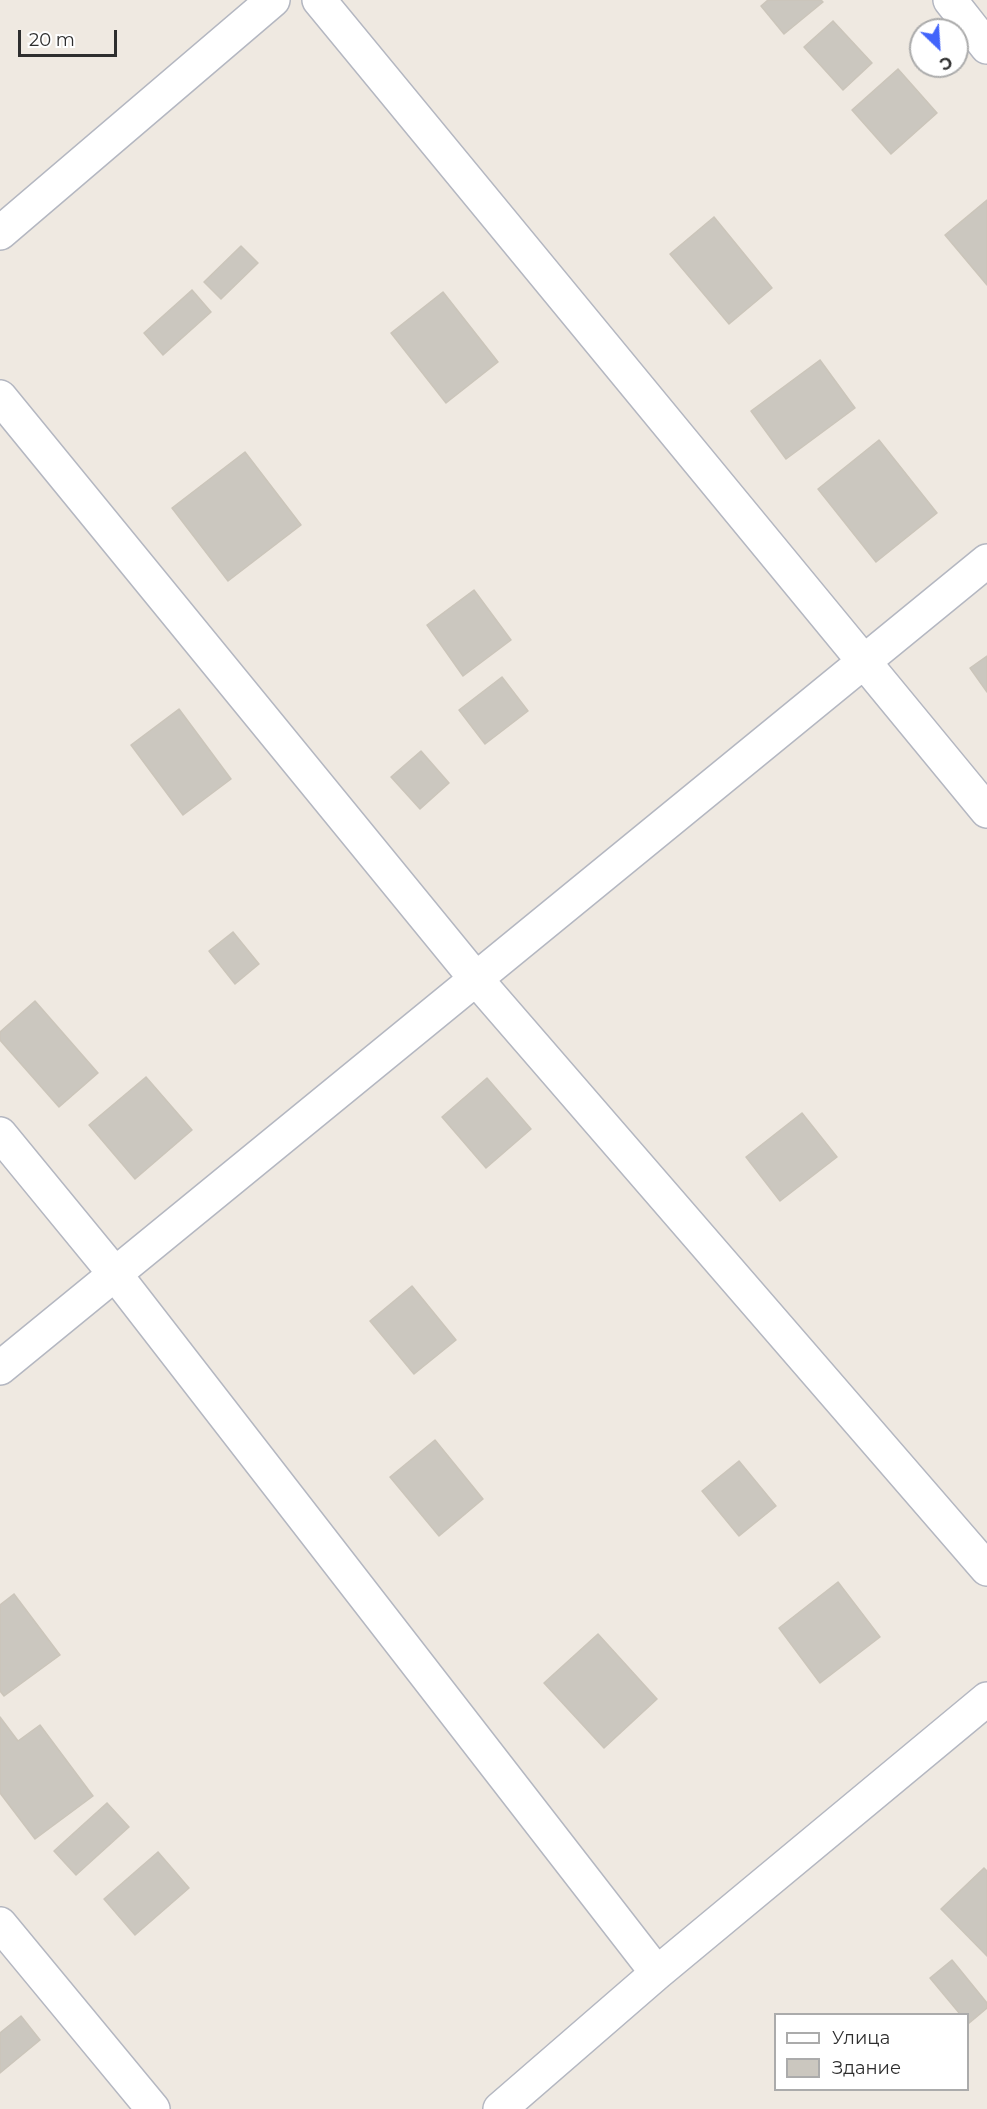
<!DOCTYPE html>
<meta charset="utf-8">
<style>
body{margin:0}
#map{position:relative;width:987px;height:2109px;overflow:hidden;background:#efe9e1;font-family:Montserrat,sans-serif}
canvas{display:block}
.legend{position:absolute;left:774px;top:2013px;width:195px;height:78px;box-sizing:border-box;background:#fff;border:2px solid #ababab;margin:0;padding:8px 10px;list-style:none;font-size:18px;color:#2e2e2e}
.legend li{display:flex;align-items:center;gap:12px;height:30px}
.legend b{width:30px;border:2px solid #ababab}
.north{position:absolute;left:909px;top:18px;width:60px;height:60px;box-sizing:border-box;background:#fff;border:2px solid #ababab;border-radius:50%;rotate:155deg;font-size:16px;font-weight:700;line-height:24px;text-align:center;color:#2e2e2e}
.north::after{content:'';display:block;margin:auto;width:21px;height:27px;background:#4264fb;clip-path:polygon(50% 0,100% 100%,50% 72%,0 100%)}
.scale{position:absolute;left:18px;top:30px;width:99px;height:27px;box-sizing:border-box;border:3px solid #2e2e2e;border-top:0;padding-left:8px;font-size:18px;line-height:21px;white-space:nowrap;color:#2e2e2e;-webkit-text-stroke:4px #fff;paint-order:stroke}
</style>
<div id="map">
<canvas width="987" height="2109"></canvas>
<ul class="legend">
<li><b style="height:8px;background:#fff"></b>Улица</li>
<li><b style="height:16px;background:#cbc7bf"></b>Здание</li>
</ul>
<div class="north">С</div>
<div class="scale">20 m</div>
</div>
<script>
const ctx = document.querySelector('canvas').getContext('2d');
ctx.lineJoin = 'round';
function fill(path, color) { ctx.fillStyle = color; ctx.fill(path, 'evenodd'); }
const poly = rows => new Path2D(rows.map(r => 'M' + r).join(''));
function strokePath(path, color, width, dash) { ctx.strokeStyle = color; ctx.lineWidth = width; ctx.lineCap = dash ? 'butt' : 'round'; ctx.setLineDash(dash || []); ctx.stroke(path); }
const building = poly([
 [768,0,821,0,823,2,784,34,761,6,768,0],
 [833,21,872,63,843,90,804,47,833,21],
 [898,69,937,113,891,154,852,110,898,69],
 [987,200,987,285,945,235,987,200],
 [714,217,772,288,729,324,670,254,714,217],
 [241,246,258,263,221,299,204,282,241,246],
 [192,290,211,312,163,355,144,333,192,290],
 [443,292,498,362,446,403,391,333,443,292],
 [820,360,855,408,786,459,751,411,820,360],
 [879,440,937,513,876,562,818,489,879,440],
 [245,452,301,525,228,581,172,508,245,452],
 [474,590,511,640,463,676,427,625,474,590],
 [987,656,987,692,970,668,987,656],
 [502,677,528,711,485,744,459,710,502,677],
 [179,709,231,779,183,815,131,745,179,709],
 [421,751,449,783,420,809,391,777,421,751],
 [233,932,259,964,235,984,209,951,233,932],
 [35,1001,98,1073,59,1107,0,1040,0,1032,35,1001],
 [146,1077,192,1130,135,1179,89,1125,146,1077],
 [487,1078,531,1129,486,1168,442,1117,487,1078],
 [802,1113,837,1157,780,1201,746,1157,802,1113],
 [412,1286,456,1340,414,1374,370,1321,412,1286],
 [435,1440,483,1499,439,1536,390,1477,435,1440],
 [739,1461,776,1506,739,1536,702,1491,739,1461],
 [838,1582,880,1637,820,1683,779,1628,838,1582],
 [14,1594,60,1655,4,1696,0,1691,0,1605,14,1594],
 [598,1634,657,1699,604,1748,544,1683,598,1634],
 [0,1717,18,1741,40,1725,93,1796,35,1839,0,1793,0,1717],
 [107,1803,129,1827,76,1875,54,1851,107,1803],
 [158,1852,189,1888,135,1935,104,1899,158,1852],
 [984,1868,987,1871,987,1956,941,1909,984,1868],
 [952,1960,987,2003,987,2008,968,2024,968,2014,960,2014,930,1978,952,1960],
 [21,2016,40,2040,0,2073,0,2033,21,2016]
]);
const minor = poly([
 [319,0,987,811],
 [950,0,987,47],
 [0,233,273,0],
 [0,397,476,979,987,1569],
 [0,1134,115,1274,657,1973],
 [0,1368,987,561],
 [0,1924,153,2109],
 [500,2109,657,1973,987,1699]
]);
fill(building, '#cbc7bf');
strokePath(building, '#cbc5ba', 1.5);
strokePath(minor, '#b4b7c1', 36);
strokePath(minor, '#fff', 33);
</script>
